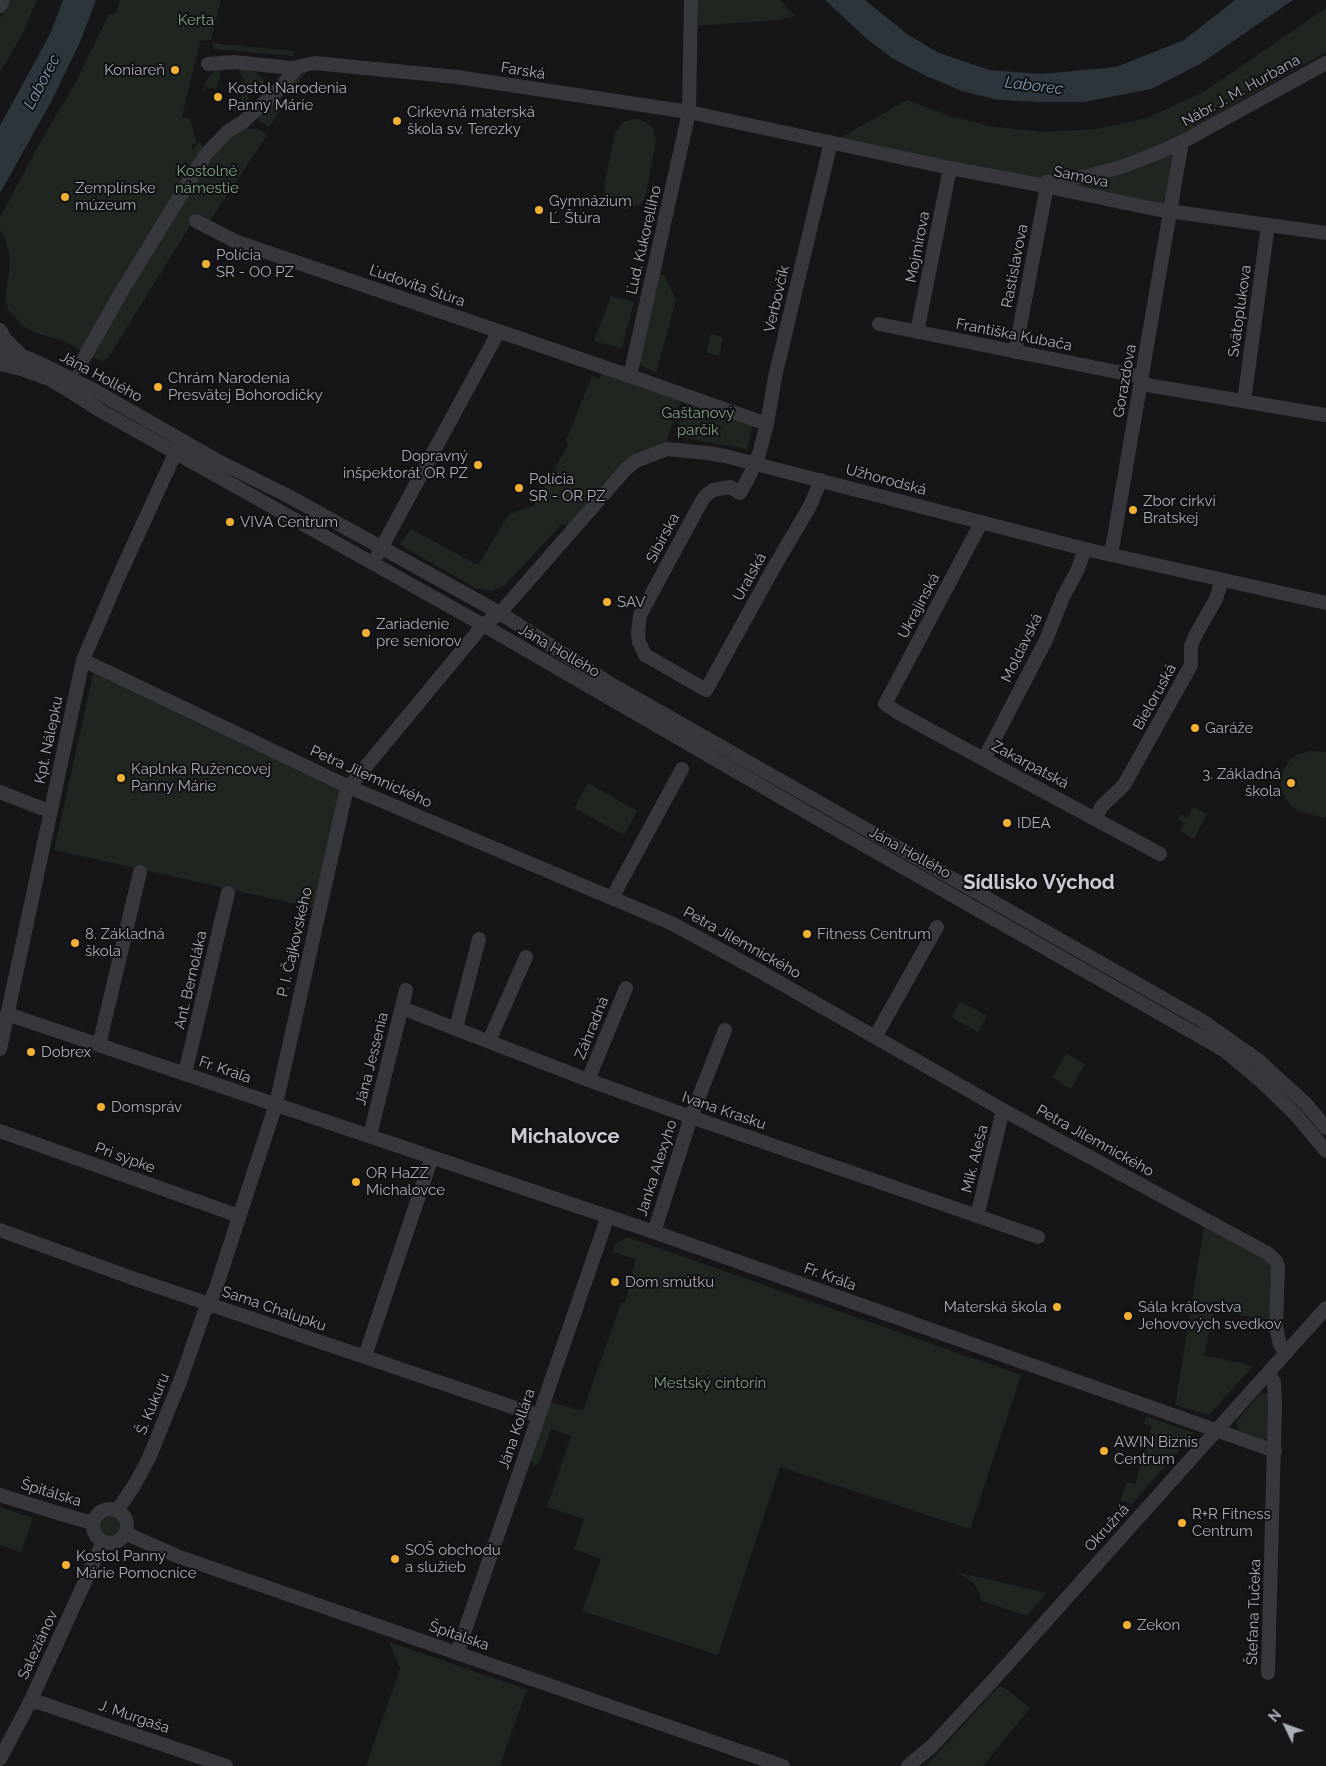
<!DOCTYPE html>
<meta charset="utf-8">
<style>
body{margin:0}
#map{position:relative;width:1326px;height:1766px;overflow:hidden;background:#161618;font-family:Raleway,sans-serif}
canvas{display:block}
.north{position:absolute;left:1261px;top:1701px;width:50px;height:50px;-webkit-text-stroke:4px #111113;paint-order:stroke;rotate:312deg;font-size:14px;font-weight:700;line-height:20px;text-align:center;color:#a8adb8}
.north::after{content:'';display:block;margin:auto;width:18px;height:22px;background:#a8adb8;clip-path:polygon(50% 0,100% 100%,50% 72%,0 100%)}
</style>
<div id="map">
<canvas width="1326" height="1766"></canvas>
<div class="north">N</div>
</div>
<script>
const ctx = document.querySelector('canvas').getContext('2d');
ctx.lineJoin = 'round';
function fill(path, color) { ctx.fillStyle = color; ctx.fill(path, 'evenodd'); }
const poly = rows => new Path2D(rows.map(r => 'M' + r).join(''));
function strokePath(path, color, width, dash) { ctx.strokeStyle = color; ctx.lineWidth = width; ctx.lineCap = dash ? 'butt' : 'round'; ctx.setLineDash(dash || []); ctx.stroke(path); }
function label(font, color, halo, rows, align = 'center') {
  ctx.font = font + ' Raleway,sans-serif'; ctx.lineWidth = 4; ctx.setLineDash([]); ctx.textBaseline = 'middle'; ctx.strokeStyle = halo; ctx.fillStyle = color; for (const [text, x, y, turn = 0] of rows) {
    ctx.save(); ctx.translate(x, y); ctx.rotate((+turn || 0) * Math.PI / 180); ctx.textAlign = isNaN(turn) ? turn : align; if (halo) ctx.strokeText(text, 0, 0); ctx.fillText(text, 0, 0); ctx.restore();
  }
}
const green = poly([
 [9,0,37,0,22,35,0,72,0,18],
 [120,0,221,0,211,40,198,41,200,42,182,117,190,119,197,144,192,144,192,151,200,141,206,154,240,128,258,129,267,135,210,221,196,216,110,355,107,359,101,361,64,341,39,334,24,327,9,311,5,298,9,272,10,256,5,239,0,230,0,217,41,141,77,80,109,14,116,13],
 [695,0,780,0,795,16,777,20,694,26],
 [1326,8,1326,52,1177,137,1166,205,1012,175,840,138,907,100,947,115,989,126,1041,132,1097,129,1147,118,1205,91],
 [213,43,234,45,295,51,293,56,213,49],
 [236,65,257,73,264,80,265,88,249,84,248,82,247,84,244,83,244,80],
 [219,67,233,67,235,70,227,68,221,71,216,89,206,87,204,92,202,92,209,76],
 [304,71,307,71,290,95,286,91,287,88],
 [244,85,251,87,245,111,239,109],
 [277,98,286,102,269,127,260,122,258,115],
 [636,118,649,124,653,129,656,142,645,198,640,204,626,209,619,208,610,203,605,193,604,186,615,133,623,122],
 [658,274,664,275,676,300,656,373,637,363],
 [611,296,634,302,622,348,594,341],
 [711,334,723,337,719,356,706,352],
 [603,371,681,401,665,445,620,467,606,480,567,527,562,524,505,585,491,591,475,588,399,544,411,529,478,565,509,514,534,506,568,445,566,440,592,376,599,379],
 [688,400,753,425,747,449,674,436],
 [94,670,341,790,314,908,54,850],
 [1310,751,1326,752,1326,818,1302,812,1292,807,1286,799,1281,788,1281,778,1284,769,1290,760,1296,755],
 [588,783,637,811,624,835,574,808],
 [1193,807,1207,814,1194,839,1180,831,1184,823,1178,819,1181,814,1188,818],
 [960,1001,987,1016,978,1032,951,1017],
 [1066,1053,1085,1064,1071,1089,1052,1077],
 [1204,1227,1266,1260,1275,1270,1273,1315,1267,1321,1214,1309,1204,1355,1253,1366,1209,1415,1175,1405],
 [627,1237,1021,1375,970,1529,780,1467,718,1655,582,1611,601,1559,574,1549,584,1519,547,1507,571,1436,551,1429,540,1461,534,1466,531,1458,549,1404,551,1402,583,1411,621,1303,624,1303,627,1297,630,1285,627,1284,635,1265,634,1265,635,1259,613,1252,615,1244],
 [1263,1393,1268,1394,1271,1397,1268,1438,1263,1440,1238,1430,1236,1422,1259,1395],
 [1146,1416,1194,1433,1132,1504,1120,1500,1127,1482,1135,1484,1152,1426,1144,1424],
 [0,1507,33,1518,21,1552,0,1545],
 '98 1526a12 12 0 1 1 24 0a12 12 0 1 1-24 0Z',
 [957,1572,1047,1593,1027,1616,982,1601,978,1589,972,1582],
 [389,1642,529,1690,525,1694,500,1766,366,1766,400,1669],
 [1000,1686,1005,1688,1030,1708,983,1766,926,1766,996,1689]
]);
const water = poly([
 [63,0,96,0,80,42,51,102,0,193,0,126,51,32],
 [825,0,865,0,907,34,937,52,989,70,1042,74,1116,67,1184,40,1235,0,1293,0,1200,64,1151,89,1084,102,1042,102,998,100,962,91,924,75,892,58,867,39]
]);
const minor = poly([
 [0,6,3,0],
 [208,64,234,62,292,68,314,63,457,77,689,112,950,168,1030,183,1155,209,1326,233],
 [1046,182,1089,176,1121,167,1155,154,1182,142,1326,63],
 [196,221,237,242,630,376,767,424],
 [879,324,1142,377],
 [0,330,5,339,21,355],
 [917,332,950,168],
 [0,350,31,359,94,390,220,462,290,497,500,613,606,681,1201,1020,1258,1060,1306,1104,1326,1128],
 [1015,352,1047,186],
 [0,364,21,369,49,379,68,390,101,411,483,625,820,820,1194,1033,1225,1051,1262,1082,1296,1115,1326,1151],
 [79,367,120,294,206,154,228,131,243,122,277,91,297,68],
 [630,376,689,112,691,0],
 [1141,384,1326,415],
 [1244,401,1268,225],
 [821,480,810,506,773,569,706,690,645,655,639,642,638,632,640,615,699,506,705,496,713,490,730,487,740,493,750,475,759,454,767,424,775,377,831,142],
 [981,523,885,704,897,712,963,748,1160,854],
 [378,554,499,331],
 [1111,555,1182,142],
 [83,660,349,787,671,923,754,968,1003,1110,1267,1253,1276,1261,1278,1266,1276,1327,1280,1345,1287,1352],
 [984,759,1046,640,1063,597,1078,569,1085,549],
 [0,792,41,808],
 [1095,819,1102,806,1124,785,1191,665,1191,646,1195,636,1216,599,1222,580],
 [612,898,682,769],
 [402,1008,588,1080,691,1117,1038,1237],
 [7,1014,654,1232,1275,1451],
 [456,1028,479,939],
 [875,1037,937,927],
 [489,1041,526,957],
 [99,1045,140,872],
 [0,1049,83,660,119,576,179,445],
 [185,1073,228,893],
 [588,1080,626,988],
 [0,1131,239,1216],
 [370,1135,406,990],
 [977,1216,1003,1110],
 [0,1230,135,1279,539,1416],
 [654,1232,691,1117,725,1030],
 [365,1356,432,1157],
 [1268,1374,1274,1382,1275,1406,1268,1673],
 [0,1495,61,1514,93,1523],
 '93 1526a17 17 0 1 1 34 0a17 17 0 1 1-34 0Z',
 [117,1511,135,1484,149,1458,181,1379,204,1313,215,1291,276,1104,346,792,349,787,483,625,500,613,626,469,636,461,667,449,708,453,725,456,1085,549,1326,603],
 [125,1533,177,1556,783,1766],
 [457,1653,608,1216],
 [30,1702,41,1703,226,1766],
 [0,1759,30,1702,103,1542],
 [908,1766,932,1746,996,1677,1326,1308]
]);
const markers = [
 [175,70,5,"#f2b134"],
 [218,97,5,"#f2b134"],
 [397,121,5,"#f2b134"],
 [65,197,5,"#f2b134"],
 [539,210,5,"#f2b134"],
 [206,264,5,"#f2b134"],
 [158,387,5,"#f2b134"],
 [478,465,5,"#f2b134"],
 [519,488,5,"#f2b134"],
 [1133,510,5,"#f2b134"],
 [230,522,5,"#f2b134"],
 [607,602,5,"#f2b134"],
 [366,633,5,"#f2b134"],
 [1195,728,5,"#f2b134"],
 [121,778,5,"#f2b134"],
 [1291,783,5,"#f2b134"],
 [1007,823,5,"#f2b134"],
 [807,934,5,"#f2b134"],
 [75,943,5,"#f2b134"],
 [31,1052,5,"#f2b134"],
 [101,1107,5,"#f2b134"],
 [356,1182,5,"#f2b134"],
 [615,1282,5,"#f2b134"],
 [1057,1307,5,"#f2b134"],
 [1128,1316,5,"#f2b134"],
 [1104,1451,5,"#f2b134"],
 [1182,1523,5,"#f2b134"],
 [395,1559,5,"#f2b134"],
 [66,1565,5,"#f2b134"],
 [1127,1625,5,"#f2b134"]
];
const parkNames = [
 ["Kerta",196,20],
 ["Kostolné",207,171],
 ["námestie",207,188],
 ["Gaštanový",698,413],
 ["parčík",698,430],
 ["Mestský cintorín",710,1383]
];
const poiNames = [
 ["Koniareň",165,70,"right"],
 ["Kostol Narodenia",228,88],
 ["Panny Márie",228,105],
 ["Cirkevná materská",407,112],
 ["škola sv. Terezky",407,129],
 ["Zemplínske",75,188],
 ["múzeum",75,205],
 ["Gymnázium",549,201],
 ["Ľ. Štúra",549,218],
 ["Polícia",216,255],
 ["SR - OO PZ",216,272],
 ["Chrám Narodenia",168,378],
 ["Presvätej Bohorodičky",168,395],
 ["Dopravný",468,456,"right"],
 ["inšpektorát OR PZ",468,473,"right"],
 ["Polícia",529,479],
 ["SR - OR PZ",529,496],
 ["Zbor cirkvi",1143,501],
 ["Bratskej",1143,518],
 ["VIVA Centrum",240,522],
 ["SAV",617,602],
 ["Zariadenie",376,624],
 ["pre seniorov",376,641],
 ["Garáže",1205,728],
 ["Kaplnka Ružencovej",131,769],
 ["Panny Márie",131,786],
 ["3. Základná",1281,774,"right"],
 ["škola",1281,791,"right"],
 ["IDEA",1017,823],
 ["8. Základná",85,934],
 ["škola",85,951],
 ["Fitness Centrum",817,934],
 ["Dobrex",41,1052],
 ["Domspráv",111,1107],
 ["OR HaZZ",366,1173],
 ["Michalovce",366,1190],
 ["Dom smútku",625,1282],
 ["Materská škola",1047,1307,"right"],
 ["Sála kráľovstva",1138,1307],
 ["Jehovových svedkov",1138,1324],
 ["AWIN Biznis",1114,1442],
 ["Centrum",1114,1459],
 ["R+R Fitness",1192,1514],
 ["Centrum",1192,1531],
 ["SOŠ obchodu",405,1550],
 ["a služieb",405,1567],
 ["Kostol Panny",76,1556],
 ["Márie Pomocnice",76,1573],
 ["Zekon",1137,1625]
];
const streetNames = [
 ["Farská",523,71,9],
 ["Nábr. J. M. Hurbana",1241,91,-29],
 ["Samova",1081,177,12],
 ["Ľud. Kukorelliho",644,240,-77],
 ["Mojmírova",918,247,-79],
 ["Rastislavova",1015,266,-79],
 ["Ľudovíta Štúra",417,286,19],
 ["Verbovčík",777,299,-77],
 ["Svätoplukova",1240,311,-82],
 ["Františka Kubača",1014,335,11],
 ["Jána Hollého",101,377,28],
 ["Gorazdova",1125,381,-80],
 ["Užhorodská",886,480,15],
 ["Sibírska",663,538,-62],
 ["Uralská",750,577,-61],
 ["Ukrajinská",919,606,-62],
 ["Moldavská",1022,648,-64],
 ["Jána Hollého",559,651,30],
 ["Bieloruská",1155,697,-61],
 ["Kpt. Nálepku",49,740,-78],
 ["Zakarpatská",1030,765,28],
 ["Petra Jilemnického",371,777,24],
 ["Jána Hollého",910,853,29],
 ["P. I. Čajkovského",295,942,-77],
 ["Petra Jilemnického",742,943,29],
 ["Ant. Bernoláka",191,980,-77],
 ["Záhradná",592,1028,-68],
 ["Jána Jessenia",372,1059,-76],
 ["Fr. Kráľa",225,1070,19],
 ["Ivana Krasku",724,1111,19],
 ["Petra Jilemnického",1095,1141,29],
 ["Pri sýpke",125,1158,20],
 ["Mik. Aleša",975,1159,-76],
 ["Janka Alexyho",657,1168,-72],
 ["Fr. Kráľa",830,1277,20],
 ["Sama Chalupku",274,1309,19],
 ["Š. Kukuru",153,1404,-68],
 ["Jána Kollára",517,1429,-71],
 ["Špitálska",51,1493,17],
 ["Okružná",1107,1528,-48],
 ["Štefana Tučeka",1254,1612,-88],
 ["Špitálska",459,1636,19],
 ["Saleziánov",38,1645,-65],
 ["J. Murgaša",134,1717,19]
];
const waterNames = [
 ["Laborec",42,82,-62],
 ["Laborec",1034,86,7]
];
const districtNames = [
 ["Sídlisko Východ",1039,883],
 ["Michalovce",565,1137]
];
fill(green, '#1e261f');
fill(water, '#2c353c');
strokePath(minor, '#37383d', 14);
for (const [x, y, r, color] of markers) { const dot = new Path2D(); dot.arc(x, y, r, 0, 2 * Math.PI); ctx.fillStyle = color; ctx.fill(dot); strokePath(dot, '#111113', 2); }
label('15px', '#7fa381', '#111113', parkNames);
label('15px', '#a8adb8', '#111113', poiNames, 'left');
label('15px', '#a8adb8', '#111113', streetNames);
label('italic 16px', '#7f9bb3', '#111113', waterNames);
label('bold 20px', '#c9ccd4', '#111113', districtNames);
</script>
